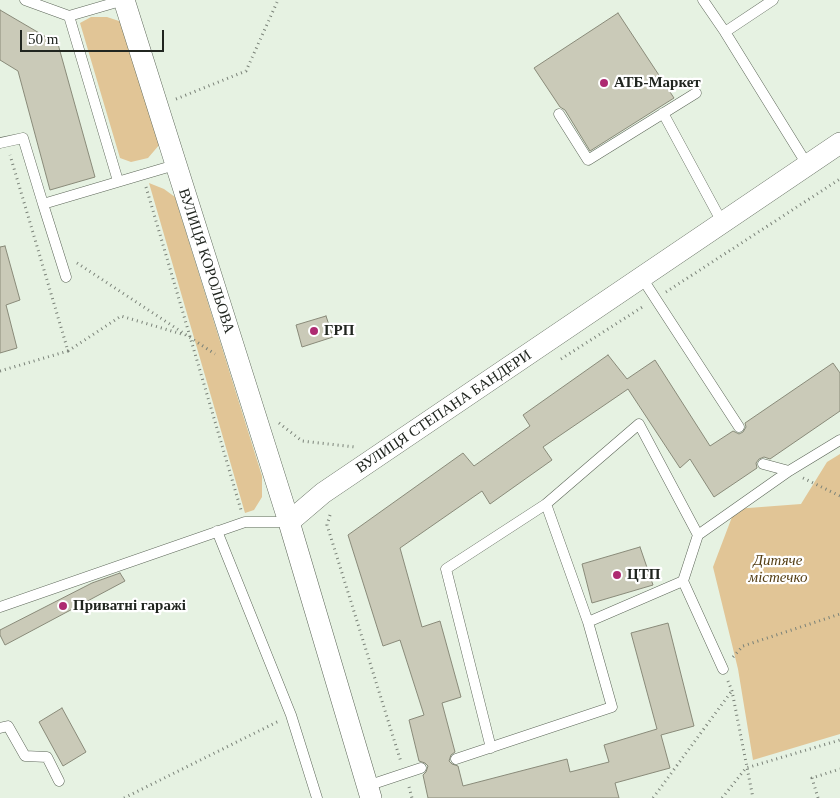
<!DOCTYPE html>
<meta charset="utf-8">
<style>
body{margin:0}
#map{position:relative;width:840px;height:798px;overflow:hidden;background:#e6f2e2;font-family:Georgia,serif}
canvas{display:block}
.scale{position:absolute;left:20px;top:30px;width:144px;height:22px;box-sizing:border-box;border:2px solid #212620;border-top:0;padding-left:6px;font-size:15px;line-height:18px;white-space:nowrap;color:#212620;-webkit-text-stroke:4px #fff;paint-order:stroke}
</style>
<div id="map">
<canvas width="840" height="798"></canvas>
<div class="scale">50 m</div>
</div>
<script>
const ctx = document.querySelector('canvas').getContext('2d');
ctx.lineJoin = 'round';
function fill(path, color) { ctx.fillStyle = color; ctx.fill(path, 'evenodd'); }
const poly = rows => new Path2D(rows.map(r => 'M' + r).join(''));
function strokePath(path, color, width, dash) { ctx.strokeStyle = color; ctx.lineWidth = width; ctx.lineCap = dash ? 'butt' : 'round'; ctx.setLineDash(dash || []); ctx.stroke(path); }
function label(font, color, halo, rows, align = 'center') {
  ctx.font = font + ' Georgia,serif'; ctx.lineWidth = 4.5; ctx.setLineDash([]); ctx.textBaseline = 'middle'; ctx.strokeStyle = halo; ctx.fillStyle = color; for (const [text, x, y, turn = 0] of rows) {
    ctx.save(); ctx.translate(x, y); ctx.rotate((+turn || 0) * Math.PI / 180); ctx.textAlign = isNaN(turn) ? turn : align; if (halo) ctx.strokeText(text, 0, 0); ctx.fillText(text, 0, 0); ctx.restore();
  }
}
const green = poly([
 [91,17,107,17,122,22,160,144,148,158,131,162,120,158,80,23],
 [149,183,164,189,175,197,262,476,262,497,254,510,245,513],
 [840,454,840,734,753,760,738,669,713,567,735,509,801,504,827,462]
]);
const building = poly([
 [0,10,58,44,95,177,50,190,18,71,0,60,0,10],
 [618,13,674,98,590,151,565,110,560,107,534,68,618,13],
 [5,246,20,300,6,305,17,348,0,353,0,247,5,246],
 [326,316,333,337,302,347,296,325,326,316],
 [608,355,627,379,655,360,710,446,733,431,739,434,743,432,746,427,745,423,833,363,840,373,840,411,770,459,764,457,759,459,756,463,757,468,714,497,690,459,680,468,628,389,543,447,552,460,490,504,482,491,400,548,422,627,440,621,461,697,442,703,455,752,451,755,449,761,452,764,458,766,463,786,567,759,570,772,609,762,604,745,657,729,631,633,668,623,694,726,661,735,670,768,615,783,619,798,428,798,423,775,426,772,428,766,425,763,419,761,409,720,424,715,400,640,383,646,348,535,463,453,474,466,530,426,523,415,608,355],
 [640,547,653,585,592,603,582,564,640,547],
 [120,573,125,581,5,645,0,635,0,630,92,583,120,573],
 [62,708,86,752,63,766,39,722,62,708]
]);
const path = poly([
 [176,99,246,71,278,0],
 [146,187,241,510],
 [77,263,215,354],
 [666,292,840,179],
 [68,351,121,316,185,335],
 [561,359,644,306],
 [0,371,68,351,10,155],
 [279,423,302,441,355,447],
 [803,478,840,496],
 [330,515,327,525,401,762],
 [733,657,743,646,840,614],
 [728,681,732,691,753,798],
 [409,787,412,798],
 [124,798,279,721],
 [653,798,731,692],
 [722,798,746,768,840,740],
 [818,798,812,778,840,769]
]);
const lane = poly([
 [25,0,69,16,124,0],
 [703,0,725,32,808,166],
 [69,16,118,181],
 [725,32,773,0],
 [663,113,723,224],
 [559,114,588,160,696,93],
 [0,143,23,138,43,204,175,165],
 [43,204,66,277],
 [642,278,739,427],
 [763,464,789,471,840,440],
 [217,531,291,715,317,798],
 [0,607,245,522,289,522],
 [588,622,683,581],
 [723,669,683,581,698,535,789,471],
 [0,728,8,726,25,756,47,757,59,781],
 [491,748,446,569,546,504,639,424,698,535],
 [456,759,612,707,588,622,546,504],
 [367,786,421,768]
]);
const street = poly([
 [124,0,289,522],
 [371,798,289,522,323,493,840,143]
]);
const markers = [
 [604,83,5,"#ae2a71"],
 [314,331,5,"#ae2a71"],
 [617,575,5,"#ae2a71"],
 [63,606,5,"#ae2a71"]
];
const poiNames = [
 ["АТБ-Маркет",614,83],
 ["ГРП",324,331],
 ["ЦТП",627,575],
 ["Приватні гаражі",73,606]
];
const streetNames = [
 ["ВУЛИЦЯ КОРОЛЬОВА",206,261,72],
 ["ВУЛИЦЯ СТЕПАНА БАНДЕРИ",444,412,-34]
];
const parkNames = [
 ["Дитяче",778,561],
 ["містечко",778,578]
];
fill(green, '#e1c596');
fill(building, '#cacab8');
strokePath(building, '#898a79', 1);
strokePath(lane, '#5d6759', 11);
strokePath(street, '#5d6759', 22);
strokePath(path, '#7a8278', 3, [1, 4]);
strokePath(lane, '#fff', 10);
strokePath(street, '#fff', 21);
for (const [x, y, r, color] of markers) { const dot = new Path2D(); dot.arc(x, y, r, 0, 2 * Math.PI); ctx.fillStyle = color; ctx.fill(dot); strokePath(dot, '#fff', 2); }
label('bold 15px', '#212620', '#fff', poiNames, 'left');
label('15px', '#212620', '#fff', streetNames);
label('italic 15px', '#543e14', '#fff', parkNames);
</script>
